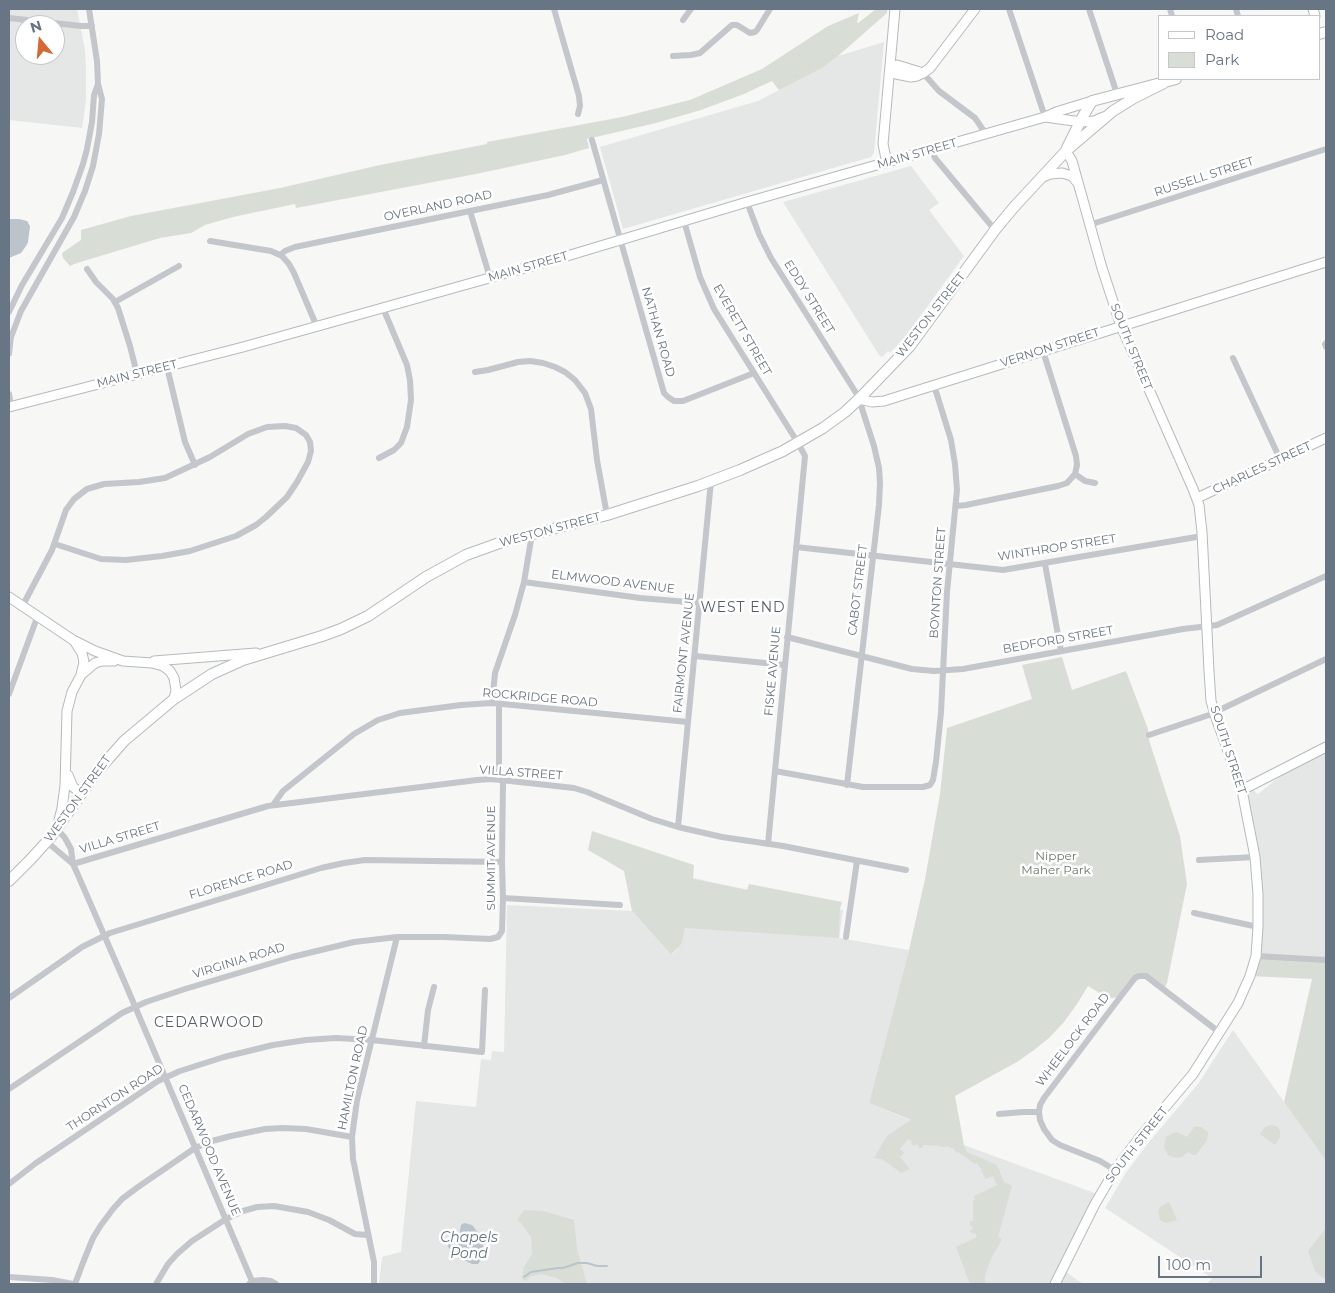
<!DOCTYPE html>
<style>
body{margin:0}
#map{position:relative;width:1335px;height:1293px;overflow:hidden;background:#f7f7f5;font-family:Montserrat,sans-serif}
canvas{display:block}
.frame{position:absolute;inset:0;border:10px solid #687584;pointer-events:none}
.legend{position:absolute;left:1158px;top:15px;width:162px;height:65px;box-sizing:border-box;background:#fff;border:1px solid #c3c8ce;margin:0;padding:6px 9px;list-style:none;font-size:15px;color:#687584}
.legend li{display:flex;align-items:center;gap:10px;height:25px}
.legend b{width:25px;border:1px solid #c3c8ce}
.north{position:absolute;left:15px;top:15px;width:50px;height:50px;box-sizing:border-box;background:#fff;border:1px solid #c3c8ce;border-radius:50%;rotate:343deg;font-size:14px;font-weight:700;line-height:20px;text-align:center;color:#687584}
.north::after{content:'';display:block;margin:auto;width:18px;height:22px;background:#d86734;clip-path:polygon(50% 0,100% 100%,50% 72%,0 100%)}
.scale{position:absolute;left:1158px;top:1256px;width:104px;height:22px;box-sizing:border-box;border:2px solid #687584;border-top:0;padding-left:6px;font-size:15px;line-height:18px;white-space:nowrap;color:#687584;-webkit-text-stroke:4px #fff;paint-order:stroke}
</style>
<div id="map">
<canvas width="1335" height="1293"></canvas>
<div class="frame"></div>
<ul class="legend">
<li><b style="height:6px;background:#fff"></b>Road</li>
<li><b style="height:14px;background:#d8ded6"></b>Park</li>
</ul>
<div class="north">N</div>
<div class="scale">100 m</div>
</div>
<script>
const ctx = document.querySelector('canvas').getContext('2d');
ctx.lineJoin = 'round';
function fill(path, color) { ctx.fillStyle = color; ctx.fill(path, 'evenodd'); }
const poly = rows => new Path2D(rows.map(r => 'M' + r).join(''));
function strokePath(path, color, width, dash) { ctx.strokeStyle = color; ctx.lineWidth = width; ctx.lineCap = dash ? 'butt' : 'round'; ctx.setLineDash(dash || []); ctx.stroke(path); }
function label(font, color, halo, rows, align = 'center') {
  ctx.font = font + ' Montserrat,sans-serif'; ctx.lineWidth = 5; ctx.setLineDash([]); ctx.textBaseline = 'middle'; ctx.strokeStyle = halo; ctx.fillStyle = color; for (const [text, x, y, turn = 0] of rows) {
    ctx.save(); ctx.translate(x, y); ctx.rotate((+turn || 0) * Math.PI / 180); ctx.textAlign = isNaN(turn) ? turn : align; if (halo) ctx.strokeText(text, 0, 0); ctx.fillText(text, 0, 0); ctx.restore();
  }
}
const built = poly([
 [9,9,77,9,85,50,86,68,86,100,82,128,9,120],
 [25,25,55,25,55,55,25,55],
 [884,42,874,153,871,157,623,229,600,147,758,101,821,68,838,56],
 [911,166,939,203,929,210,964,256,906,336,890,353,888,351,882,357,879,355,783,202],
 [1326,747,1326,960,1256,956,1259,913,1242,790,1249,787,1258,794,1299,761],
 [693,878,843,910,839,938,909,950,869,1103,912,1121,964,1145,1100,1195,1062,1269,1083,1284,379,1284,382,1257,401,1252,416,1101,476,1107,481,1059,491,1060,492,1051,504,1052,507,905,632,911,672,954,681,945],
 [1233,1030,1326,1161,1326,1284,1207,1284,1212,1278,1105,1208,1125,1174,1149,1142,1198,1084]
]);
const green = poly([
 [876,9,887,9,887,13,838,56,822,68,779,90,772,81,744,94,701,110,656,123,587,139,589,148,565,155,476,174,296,208,295,204,233,217,205,225,191,233,160,238,77,263,70,266,63,258,62,253,81,240,81,230,131,216,280,188,380,165,487,144,487,142,622,117,690,100,762,69,828,26,859,13,857,22,858,23],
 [1062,657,1072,690,1126,671,1148,729,1149,740,1180,836,1187,884,1167,983,1164,989,1139,976,1121,996,1109,999,1088,986,1077,1004,1064,1022,1049,1038,1034,1050,1017,1062,955,1096,964,1145,967,1152,997,1165,1004,1182,1012,1186,998,1237,1002,1239,991,1259,985,1275,985,1282,989,1284,970,1284,956,1247,977,1237,975,1233,972,1234,970,1230,973,1229,972,1226,970,1226,970,1221,973,1221,973,1200,975,1200,974,1196,997,1185,993,1176,986,1179,981,1171,982,1170,977,1163,975,1164,971,1162,971,1161,958,1152,957,1153,954,1150,954,1149,946,1146,945,1147,940,1147,940,1146,923,1145,923,1148,919,1148,918,1145,916,1144,915,1146,911,1144,912,1141,908,1139,900,1149,904,1153,900,1157,910,1169,901,1173,888,1163,882,1159,874,1158,887,1136,911,1120,869,1103,909,950,925,879,940,794,947,728,1032,699,1022,665],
 [592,831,694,865,693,879,747,890,749,884,842,902,840,909,839,938,685,928,681,945,671,954,632,911,624,871,588,850],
 [1256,956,1326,960,1326,1161,1284,1102,1312,979,1250,976],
 [1271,1125,1277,1126,1280,1131,1280,1137,1275,1145,1260,1134,1265,1127],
 [1195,1126,1201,1127,1208,1132,1208,1135,1207,1140,1196,1155,1193,1155,1188,1152,1182,1157,1175,1158,1168,1155,1164,1147,1166,1137,1173,1133,1177,1132,1187,1137],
 [1169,1202,1177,1220,1166,1223,1160,1220,1158,1212,1160,1207],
 [524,1210,543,1211,574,1220,577,1249,587,1284,566,1284,557,1278,542,1274,531,1276,526,1281,522,1279,524,1267,532,1254,531,1237,521,1223,517,1220],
 [1326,1228,1326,1276,1323,1278,1315,1271,1308,1251]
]);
const water = poly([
 [9,219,19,219,27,221,30,226,28,242,26,246,21,253,9,258],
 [464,1223,472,1225,484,1240,482,1258,478,1264,472,1264,460,1258,448,1247,449,1239,455,1235,459,1235,461,1225]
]);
const stream = poly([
 [524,1277,531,1272,558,1268,563,1268,578,1263,587,1263,597,1266,607,1266]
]);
const street = poly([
 [554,9,579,96,580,106,578,114],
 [1009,9,1045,117],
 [1089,9,1117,94],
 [1170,9,1172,16],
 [1236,9,1238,16],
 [9,18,81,26,92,26],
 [683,20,691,9],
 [673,56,691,55,700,53,732,25,737,25,750,33,755,32,757,30,770,9],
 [923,73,939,91,975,118,986,134],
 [592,140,664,393,668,397,674,401,683,401,754,373],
 [931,150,935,158,995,230],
 [747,202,759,234,771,258,858,396,874,446,879,468,880,483,879,505,847,785],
 [470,211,490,278],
 [684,221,700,277,714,309,798,443,805,456,768,844],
 [1089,225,1326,149],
 [210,241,271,251,282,256,289,264,294,273,317,327],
 [280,255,285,251,295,247,548,195,603,180],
 [87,269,96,282,113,299,118,308,130,346,137,374],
 [115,302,179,266],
 [9,312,22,285,62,218,73,192,83,164,87,149,92,122,94,95,98,84],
 [1326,343,1325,344,1326,347],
 [9,354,11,337,21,311,74,217,85,191,93,166,99,134,102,99,98,84,97,61,89,9],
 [1233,358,1280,459],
 [167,367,185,442,195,465],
 [475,372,488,370,518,362,530,361,543,363,555,367,565,372,575,380,585,393,591,409,597,460,607,515],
 [9,394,11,406],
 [379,458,394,450,401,443,407,427,411,400,410,380,407,365,383,308],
 [1075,474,1085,481,1095,483],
 [956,506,966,505,1058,486,1067,483,1075,474,1077,465,1076,456,1043,351],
 [796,547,1003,570,1202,536],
 [1045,564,1061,651],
 [524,582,640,598,700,603],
 [23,605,52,550,66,510,74,499,87,489,104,484,139,482,165,478,210,457,248,434,267,427,285,426,296,428,306,435,310,442,311,451,308,462,297,482,287,497,266,517,256,525,236,536,190,551,162,556,126,560,101,559,55,544],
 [787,637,912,669,934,671,963,669,1183,629,1217,625,1326,576],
 [695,656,785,665],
 [9,694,38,615],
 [492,703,495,673,515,615,524,582,532,534],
 [1149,735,1209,715,1326,659],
 [775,771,863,787,923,787,930,785,933,780,936,762,941,712,947,592,957,490,955,464,951,440,934,385],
 [499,780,499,704],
 [273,805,283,791,354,734,378,720,400,713,461,705,492,703,688,722],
 [678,827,711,481],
 [57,829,65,838,71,849,73,864,78,875,125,983,252,1281],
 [47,842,73,864],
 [1199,860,1255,857],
 [73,864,268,806,477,780,492,779,574,788,587,792,652,819,678,827,722,837,783,846,906,870],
 [503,898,620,905],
 [1194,913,1258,927],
 [846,937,857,861],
 [1256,956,1326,960],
 [9,998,82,947,110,933,321,868,344,863,365,860,502,862],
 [424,1046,428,1010,434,987],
 [9,1089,122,1013,146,1002,185,989,292,957,354,942,397,937,444,937,490,939,498,937,502,931,503,898,502,862,503,781],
 [999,1114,1023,1112,1039,1112],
 [1115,1170,1100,1161,1060,1145,1052,1140,1044,1129,1040,1120,1039,1112,1040,1105,1044,1098,1121,996,1135,978,1139,976,1146,976,1219,1032],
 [9,1184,36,1163,158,1081,180,1071,224,1057,273,1045,306,1040,336,1038,372,1040,482,1052,485,990],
 [9,1277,52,1280,73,1284],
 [75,1284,84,1260,93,1238,101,1225,113,1209,122,1199,138,1187,195,1148,212,1141,231,1136,265,1129,283,1128,306,1129,352,1137],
 [156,1284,168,1264,177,1254,192,1241,226,1219,243,1211,257,1207,274,1206,308,1212,329,1220,355,1234,367,1235],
 [249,1284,252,1281,263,1280,271,1281,276,1284],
 [374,1284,374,1262,353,1159,352,1137,357,1100,397,937]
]);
const secondary = poly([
 [1313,9,1315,16],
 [890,67,892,68,896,74,911,77,917,76,923,73,930,68,975,9],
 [892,68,897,65,923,73],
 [1045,117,1082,122,1094,121,1103,117],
 [887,163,883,144,895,9],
 [1042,177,1051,174,1062,173,1072,176,1077,182],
 [859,399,872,402,884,401,1326,262],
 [9,407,243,347,311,328,557,259,747,202,1045,117,1056,112,1092,101],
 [1197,498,1326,438],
 [9,597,73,640,95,651,123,661,152,663,163,666,170,671,174,678,176,690,174,699],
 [154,661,256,653],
 [82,674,95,663,102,661,114,661],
 [68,775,73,787,81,793],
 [1242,790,1326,747],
 [58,824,62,808,65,786,67,711,72,692,81,675,84,662,82,653,75,642],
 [1055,1284,1095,1204,1115,1170,1140,1137,1193,1074,1238,1003,1250,976,1256,956,1258,927,1258,894,1255,857,1245,806,1242,790,1216,718,1211,701,1209,671,1202,532,1199,505,1193,489,1121,326,1102,268,1072,161,1066,151]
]);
const primary = poly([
 [1319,34,1326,32],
 [1067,148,1082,118,1092,101,1176,79],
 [9,881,31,859,50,838,96,773,124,741,174,699,212,674,243,660,322,636,341,629,368,616,426,577,466,555,502,542,607,515,698,486,740,470,783,451,823,428,845,412,859,399,910,346,995,230,1014,207,1066,151,1113,111,1134,98,1164,83]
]);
const streetNames = [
 ["MAIN STREET",917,154,-16],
 ["RUSSELL STREET",1204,177,-18],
 ["OVERLAND ROAD",438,206,-12],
 ["MAIN STREET",528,267,-16],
 ["EDDY STREET",809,297,58],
 ["WESTON STREET",931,315,-52],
 ["EVERETT STREET",742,330,60],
 ["NATHAN ROAD",658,332,74],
 ["SOUTH STREET",1131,347,68],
 ["VERNON STREET",1050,348,-18],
 ["MAIN STREET",137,374,-14],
 ["CHARLES STREET",1262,468,-25],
 ["WESTON STREET",550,530,-15],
 ["WINTHROP STREET",1057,548,-9],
 ["ELMWOOD AVENUE",613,582,7],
 ["BOYNTON STREET",938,583,-86],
 ["CABOT STREET",858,590,-83],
 ["BEDFORD STREET",1058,640,-10],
 ["FAIRMONT AVENUE",684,653,-84],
 ["FISKE AVENUE",773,671,-85],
 ["ROCKRIDGE ROAD",540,698,5],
 ["SOUTH STREET",1228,750,72],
 ["VILLA STREET",521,773,4],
 ["WESTON STREET",78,799,-54],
 ["VILLA STREET",120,838,-17],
 ["SUMMIT AVENUE",491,858,-90],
 ["FLORENCE ROAD",241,880,-17],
 ["VIRGINIA ROAD",239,961,-17],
 ["WHEELOCK ROAD",1073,1040,-53],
 ["HAMILTON ROAD",353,1078,-78],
 ["THORNTON ROAD",115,1098,-33],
 ["SOUTH STREET",1137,1145,-52],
 ["CEDARWOOD AVENUE",209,1150,67]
];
const parkNames = [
 ["Nipper",1056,856],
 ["Maher Park",1056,870]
];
const neighbourhoodNames = [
 ["WEST END",743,608],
 ["CEDARWOOD",209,1023]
];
const waterNames = [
 ["Chapels",469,1238],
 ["Pond",469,1254]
];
fill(built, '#e5e6e6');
fill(green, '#d8ded6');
fill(water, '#bbc4ca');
strokePath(stream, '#bbc4ca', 2);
strokePath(secondary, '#b6babe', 11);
strokePath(primary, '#b6babe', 12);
strokePath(street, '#c3c6ca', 6);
strokePath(secondary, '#fff', 9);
strokePath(primary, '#fff', 10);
label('12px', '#687584', '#fff', streetNames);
label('12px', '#697b67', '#fff', parkNames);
ctx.letterSpacing = '1px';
label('14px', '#565f69', '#fff', neighbourhoodNames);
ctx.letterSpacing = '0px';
label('italic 14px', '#64767f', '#fff', waterNames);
</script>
